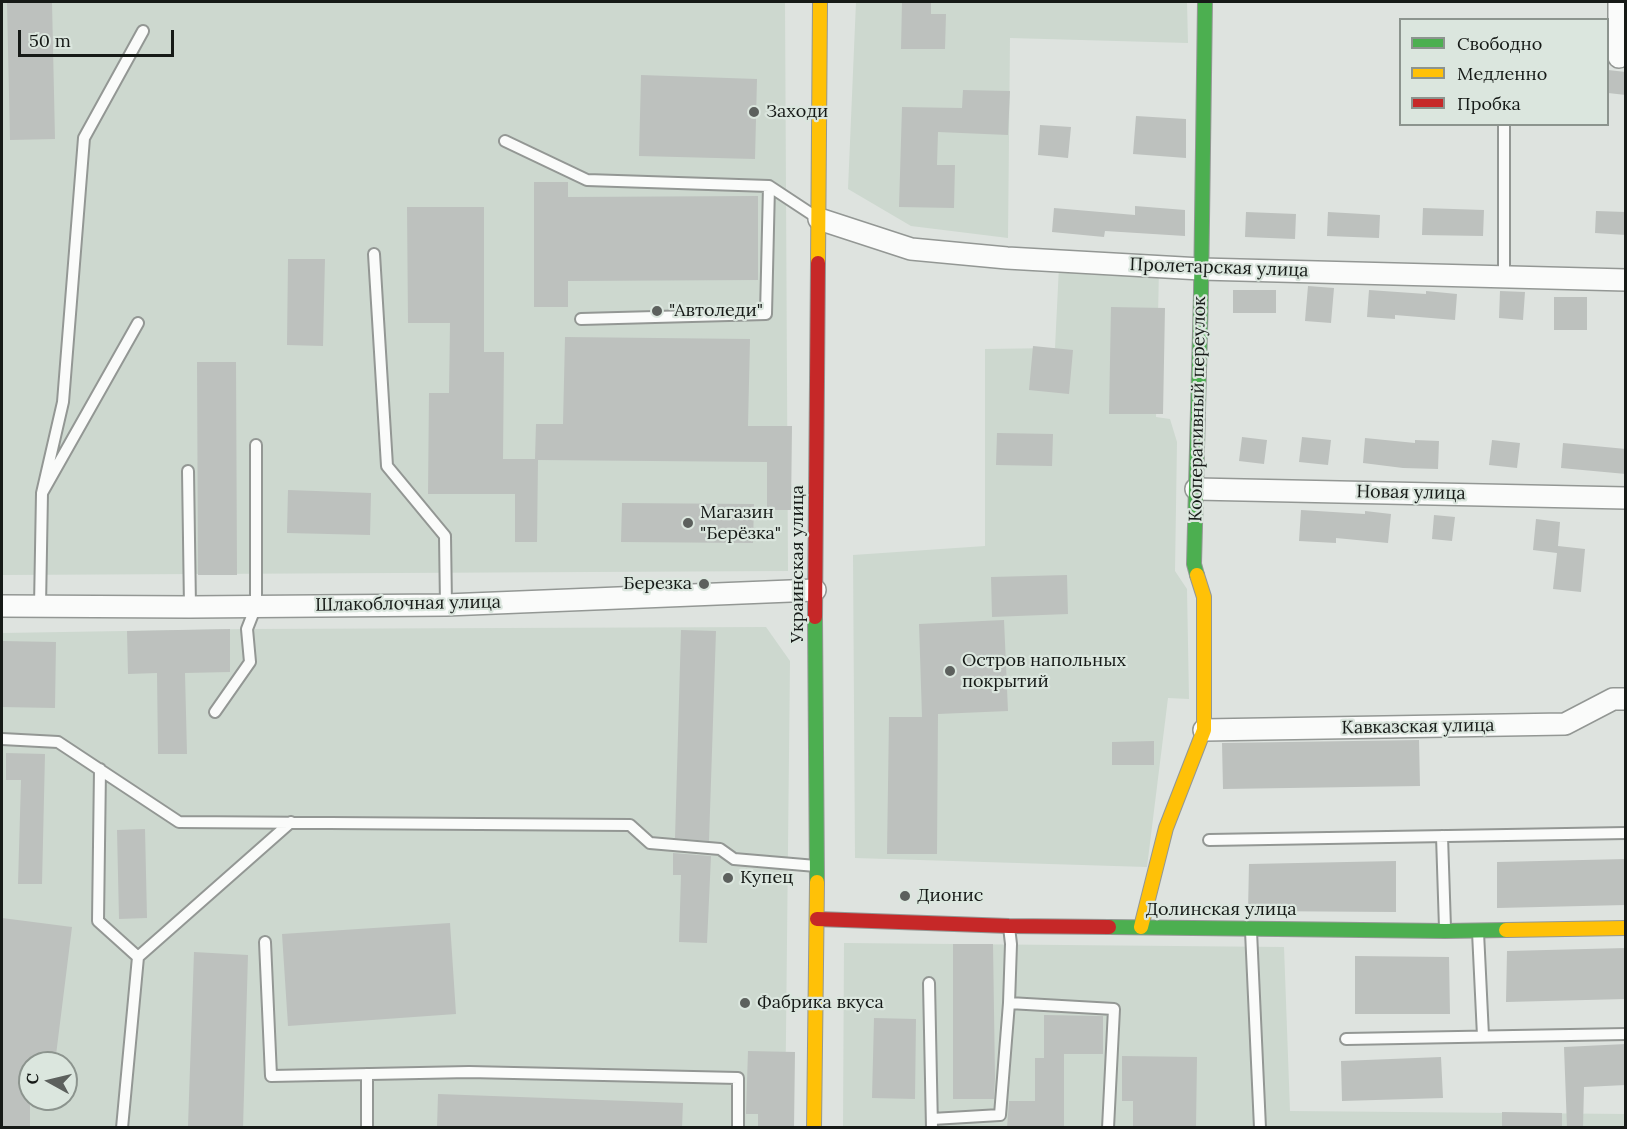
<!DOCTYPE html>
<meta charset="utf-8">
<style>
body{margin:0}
#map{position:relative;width:1627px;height:1129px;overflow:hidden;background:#dee3df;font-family:Lora,serif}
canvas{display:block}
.frame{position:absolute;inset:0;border:3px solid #161a17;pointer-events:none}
.legend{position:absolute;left:1399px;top:18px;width:210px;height:108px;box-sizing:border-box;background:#dbe6de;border:2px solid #8c948e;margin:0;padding:8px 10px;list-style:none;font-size:18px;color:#161a17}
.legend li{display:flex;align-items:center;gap:12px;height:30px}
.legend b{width:30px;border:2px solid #8c948e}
.north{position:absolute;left:18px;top:1051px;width:60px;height:60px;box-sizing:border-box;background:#dbe6de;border:2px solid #8c948e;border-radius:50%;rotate:278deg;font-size:16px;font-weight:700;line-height:24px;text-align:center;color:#161a17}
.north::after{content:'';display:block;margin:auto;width:21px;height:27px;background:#5c605d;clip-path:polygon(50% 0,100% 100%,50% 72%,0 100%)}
.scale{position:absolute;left:18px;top:30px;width:156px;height:27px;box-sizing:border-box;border:3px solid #161a17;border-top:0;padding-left:8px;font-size:18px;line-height:21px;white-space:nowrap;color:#161a17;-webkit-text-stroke:4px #dbe6de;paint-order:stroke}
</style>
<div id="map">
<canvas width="1627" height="1129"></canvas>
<div class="frame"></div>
<ul class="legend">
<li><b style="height:8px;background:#4caf50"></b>Свободно</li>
<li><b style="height:8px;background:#ffc107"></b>Медленно</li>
<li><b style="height:8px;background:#c62828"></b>Пробка</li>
</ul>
<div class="north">С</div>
<div class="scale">50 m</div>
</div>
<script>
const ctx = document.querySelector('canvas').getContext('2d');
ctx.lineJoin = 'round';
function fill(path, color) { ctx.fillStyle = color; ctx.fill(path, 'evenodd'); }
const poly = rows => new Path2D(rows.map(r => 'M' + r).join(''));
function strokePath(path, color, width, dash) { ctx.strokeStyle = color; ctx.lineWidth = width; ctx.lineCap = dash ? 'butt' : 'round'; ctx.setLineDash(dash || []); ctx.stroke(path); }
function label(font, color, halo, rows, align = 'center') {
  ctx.font = font + ' Lora,serif'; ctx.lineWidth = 4.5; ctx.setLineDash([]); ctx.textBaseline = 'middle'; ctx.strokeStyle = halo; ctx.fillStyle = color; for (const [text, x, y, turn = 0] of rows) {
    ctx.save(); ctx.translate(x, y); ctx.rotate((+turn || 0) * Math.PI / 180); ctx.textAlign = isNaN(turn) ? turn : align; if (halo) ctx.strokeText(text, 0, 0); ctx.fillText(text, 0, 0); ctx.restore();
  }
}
const built = poly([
 [2,2,785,2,788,571,2,575],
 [856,2,1187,2,1188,43,1010,38,1008,238,911,226,848,189],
 [1059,266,1159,267,1156,417,1170,419,1177,442,1175,571,1187,589,1189,699,1168,698,1147,867,855,858,853,555,985,546,985,349,1055,348],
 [766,627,790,661,785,1127,2,1127,2,633,247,629],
 [30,1063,66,1063,66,1099,30,1099],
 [844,943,1284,947,1290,1111,1626,1114,1625,1128,843,1128]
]);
const building = poly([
 [7,2,52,2,55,139,10,140],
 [902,2,931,2,931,14,946,14,945,49,901,49],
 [1608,70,1626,72,1626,95,1608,93],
 [641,75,757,79,755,159,639,156],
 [963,90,1010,91,1008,135,938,132,937,165,955,165,954,208,899,207,902,107,962,108],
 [1136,116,1186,119,1186,158,1133,154],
 [1040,125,1071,127,1068,158,1038,155],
 [534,182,568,182,568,197,758,196,758,280,568,281,568,307,534,307],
 [1135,206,1185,210,1185,236,1105,231,1104,237,1052,232,1054,208,1135,215],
 [407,207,484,207,484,352,504,352,503,459,535,459,536,424,563,424,565,337,750,339,748,426,792,426,791,510,767,510,767,462,538,460,537,542,515,542,515,494,428,494,429,393,449,393,450,323,408,323],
 [1423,208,1484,210,1483,236,1422,235],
 [1596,211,1626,212,1626,235,1595,233],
 [1246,212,1296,214,1295,239,1245,237],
 [1328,212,1380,215,1379,238,1327,236],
 [288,259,325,259,323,346,287,345],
 [1308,286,1334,288,1331,323,1305,321],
 [1233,290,1276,290,1276,313,1233,313],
 [1369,290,1426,294,1426,291,1457,294,1455,320,1395,315,1395,319,1367,317],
 [1500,291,1525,292,1523,320,1499,318],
 [1554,297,1587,297,1587,330,1554,330],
 [1111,307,1165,308,1163,414,1109,414],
 [1033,346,1073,350,1069,394,1029,390],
 [197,362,236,362,237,575,198,575],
 [997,433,1053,434,1052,466,996,465],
 [1242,437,1267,440,1264,464,1239,461],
 [1302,437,1331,440,1328,465,1299,462],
 [1365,438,1415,443,1415,440,1439,441,1438,469,1403,468,1363,463],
 [1492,440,1520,443,1517,468,1489,465],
 [1563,443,1626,449,1626,474,1561,468],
 [288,490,371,493,370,535,287,533],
 [622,503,754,504,753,543,621,542],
 [1301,510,1365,514,1365,511,1391,514,1388,543,1336,538,1336,543,1299,541],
 [1434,515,1455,517,1452,541,1432,539],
 [1536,519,1560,522,1558,546,1585,549,1581,592,1553,589,1557,553,1533,550],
 [1067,575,1068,614,992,617,991,577],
 [1004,620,1008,711,938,714,937,854,887,854,889,717,922,717,919,624],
 [230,629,230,672,185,673,187,754,158,754,157,673,128,674,127,631],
 [681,630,716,631,709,841,675,838],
 [2,641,56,642,55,708,2,707],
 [1419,740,1420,786,1223,789,1222,743],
 [1154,741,1154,765,1112,765,1112,742],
 [6,753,45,754,42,884,18,884,21,780,6,780],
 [145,829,147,918,119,919,117,830],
 [673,853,711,856,707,943,679,942,681,875,673,875],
 [1626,859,1626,905,1497,908,1497,862],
 [1396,861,1396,912,1248,911,1249,864],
 [2,918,72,927,55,1063,30,1063,30,1128,2,1128],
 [450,923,456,1014,288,1026,282,934],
 [953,944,993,944,995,1078,994,1099,953,1099],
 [1626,948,1626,999,1506,1002,1507,951],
 [194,952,248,955,243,1128,188,1126],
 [1355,956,1449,957,1450,1014,1355,1014],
 [1044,1015,1103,1016,1103,1054,1064,1054,1064,1128,1007,1128,1009,1101,1035,1101,1035,1058,1044,1058],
 [874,1018,916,1019,915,1099,872,1098],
 [1626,1044,1626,1085,1584,1087,1583,1128,1567,1128,1564,1047],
 [748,1051,795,1052,794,1128,758,1128,758,1114,746,1114],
 [1122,1056,1197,1057,1196,1128,1133,1128,1133,1101,1122,1101],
 [1441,1057,1443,1098,1342,1101,1341,1061],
 [438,1094,683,1103,682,1128,437,1128],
 [1502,1112,1562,1113,1562,1128,1502,1128]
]);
const lane = poly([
 [1504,124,1504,276],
 [505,141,587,180,769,186,813,215],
 [374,254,387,466,445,536,446,605],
 [581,319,766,314,769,186],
 [188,471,190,607],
 [42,493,63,402,84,138,143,31],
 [40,606,42,493,138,323],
 [215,712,250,662,247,629,256,606,256,445],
 [2,739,58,742,179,822,630,825,650,843,720,849,734,859,816,866],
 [100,769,98,921,138,957],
 [1442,836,1445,928],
 [1209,840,1626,833],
 [1009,927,1011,944,1009,1003,1114,1009,1108,1128],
 [1251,931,1260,1128],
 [1478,932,1483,1036],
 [265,942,271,1076,469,1072,738,1078,738,1128],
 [929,983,932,1128],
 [1346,1039,1626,1034],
 [932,1119,1000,1115,1009,1003],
 [122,1128,138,957,291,822],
 [367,1128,367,1074]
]);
const street = poly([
 [1619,2,1619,57],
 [819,219,911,249,1007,258,1201,269,1626,280],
 [1196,489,1626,498],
 [2,606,190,607,446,605,815,590],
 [1204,730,1565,724,1613,699,1626,699]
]);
const fast = poly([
 [1197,575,1194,564,1201,293,1205,2],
 [815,617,817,882],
 [1109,927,1445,931,1506,930]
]);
const slow = poly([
 [818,263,820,2],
 [1141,927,1166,828,1204,730,1204,597,1197,575],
 [1506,930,1626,928],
 [814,1128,817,882]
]);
const jam = poly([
 [815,617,818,263],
 [817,919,1009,926,1109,927]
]);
const markers = [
 [754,112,6,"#5c605d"],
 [657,311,6,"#5c605d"],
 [688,523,6,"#5c605d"],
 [704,584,6,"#5c605d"],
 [950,671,6,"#5c605d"],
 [728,878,6,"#5c605d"],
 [905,896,6,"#5c605d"],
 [745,1003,6,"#5c605d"]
];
const poiNames = [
 ["Заходи",766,112],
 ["\"Автоледи\"",669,311],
 ["Магазин",700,513],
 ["\"Берёзка\"",700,534],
 ["Березка",692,584,"right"],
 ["Остров напольных",962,661],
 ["покрытий",962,682],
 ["Купец",740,878],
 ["Дионис",917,896],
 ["Фабрика вкуса",757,1003]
];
const streetNames = [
 ["Пролетарская улица",1219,268,2],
 ["Кооперативный переулок",1198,409,-89],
 ["Новая улица",1411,493,1],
 ["Украинская улица",798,564,-90],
 ["Шлакоблочная улица",408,604,-1],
 ["Кавказская улица",1418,727,-1],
 ["Долинская улица",1221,910]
];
fill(built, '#cdd8cf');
fill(building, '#bdc1be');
strokePath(lane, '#939794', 14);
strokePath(street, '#939794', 24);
strokePath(fast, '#939794', 16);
strokePath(slow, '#939794', 16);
strokePath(jam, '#939794', 16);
strokePath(lane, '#fafbfa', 10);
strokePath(street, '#fafbfa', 21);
strokePath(fast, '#4caf50', 14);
strokePath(slow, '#ffc107', 14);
strokePath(jam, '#c62828', 14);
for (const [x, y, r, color] of markers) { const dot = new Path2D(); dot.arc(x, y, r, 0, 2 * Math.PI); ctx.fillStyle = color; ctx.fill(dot); strokePath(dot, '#dbe6de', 2); }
label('18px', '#161a17', '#dbe6de', poiNames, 'left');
label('18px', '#161a17', '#dbe6de', streetNames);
</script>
